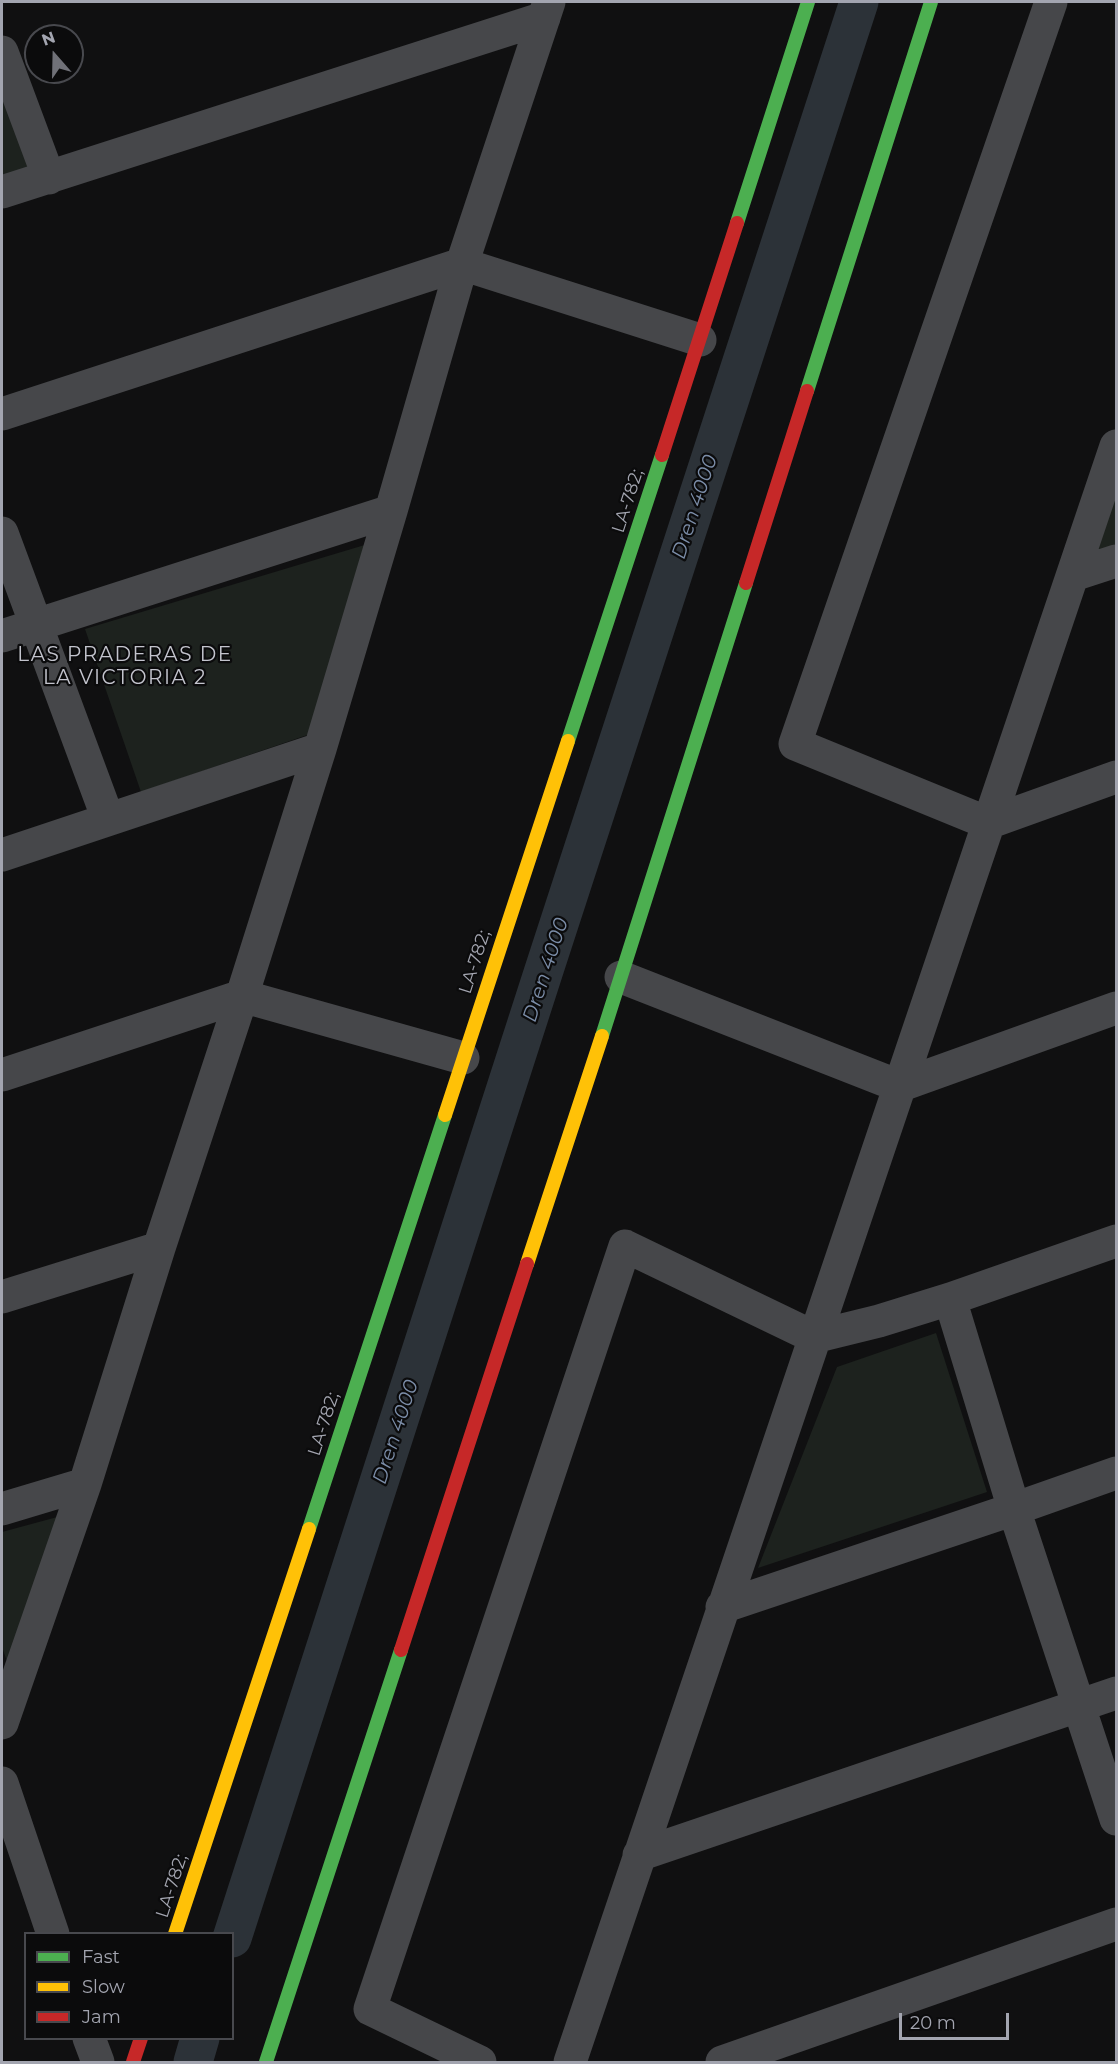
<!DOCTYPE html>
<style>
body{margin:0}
#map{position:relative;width:1118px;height:2064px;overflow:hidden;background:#101011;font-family:Montserrat,sans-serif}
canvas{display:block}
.frame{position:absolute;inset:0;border:3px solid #a3a5b0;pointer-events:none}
.legend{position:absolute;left:24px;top:1932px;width:210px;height:108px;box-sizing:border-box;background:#0b0b0c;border:2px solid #48494e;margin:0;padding:8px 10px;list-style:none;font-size:18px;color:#a3a5b0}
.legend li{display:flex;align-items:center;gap:12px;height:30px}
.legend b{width:30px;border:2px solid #48494e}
.north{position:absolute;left:24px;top:24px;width:60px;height:60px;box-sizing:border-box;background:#0b0b0c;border:2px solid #48494e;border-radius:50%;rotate:340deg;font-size:16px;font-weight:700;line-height:24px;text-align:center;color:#a3a5b0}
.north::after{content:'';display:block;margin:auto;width:21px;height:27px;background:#707178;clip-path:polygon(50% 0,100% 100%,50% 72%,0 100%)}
.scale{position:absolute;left:899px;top:2013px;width:110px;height:27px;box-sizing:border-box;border:3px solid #a3a5b0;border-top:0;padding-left:8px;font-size:18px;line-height:21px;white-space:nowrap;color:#a3a5b0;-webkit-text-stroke:4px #0b0b0c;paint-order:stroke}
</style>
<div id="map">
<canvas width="1118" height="2064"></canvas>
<div class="frame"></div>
<ul class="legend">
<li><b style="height:8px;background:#4caf50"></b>Fast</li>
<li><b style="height:8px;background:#ffc107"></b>Slow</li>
<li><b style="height:8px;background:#c62828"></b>Jam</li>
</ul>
<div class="north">N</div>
<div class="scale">20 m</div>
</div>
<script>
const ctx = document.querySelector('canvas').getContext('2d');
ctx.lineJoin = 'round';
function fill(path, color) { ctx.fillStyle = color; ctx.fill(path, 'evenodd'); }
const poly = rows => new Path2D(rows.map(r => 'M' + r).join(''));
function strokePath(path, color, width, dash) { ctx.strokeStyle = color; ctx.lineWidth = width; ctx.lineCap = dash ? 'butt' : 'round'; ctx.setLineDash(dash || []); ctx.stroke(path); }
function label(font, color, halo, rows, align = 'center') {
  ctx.font = font + ' Montserrat,sans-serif'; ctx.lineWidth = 4.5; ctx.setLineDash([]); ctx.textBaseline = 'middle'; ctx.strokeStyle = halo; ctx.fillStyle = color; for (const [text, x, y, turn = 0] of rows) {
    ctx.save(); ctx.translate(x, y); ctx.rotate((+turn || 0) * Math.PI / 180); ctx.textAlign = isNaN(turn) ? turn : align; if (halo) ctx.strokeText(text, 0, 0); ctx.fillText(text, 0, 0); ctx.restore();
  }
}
const green = poly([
 [2,82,34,172,2,182],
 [1116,494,1116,549,1095,556],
 [368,544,319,731,141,792,85,629],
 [936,1333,987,1492,758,1568,837,1367],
 [61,1516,10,1670,2,1647,2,1532]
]);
const canal = poly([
 [232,1938,544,970,859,2],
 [193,2062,200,2038]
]);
const street = poly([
 [1051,2,795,744,988,823,1116,777],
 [2,52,49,178],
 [2,192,544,18],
 [2,414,462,264,700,340],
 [2,533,108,819],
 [1073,575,1116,561],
 [2,636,391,511],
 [2,855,320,749],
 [621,977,899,1086,1116,1008],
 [2,1075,242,996,463,1058],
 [2,1297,159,1248],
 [950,1299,1014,1509,1116,1819],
 [2,1509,85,1484],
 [722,1607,1014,1509,1116,1473],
 [2,1723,85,1484,159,1248,242,996,320,749,391,511,462,264,549,2],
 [2,1783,53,1934],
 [639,1855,1116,1693],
 [89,2038,98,2062],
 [480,2062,370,2009,625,1246,814,1337,879,1321,950,1299,1116,1241],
 [570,2062,1116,446],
 [722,2062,1116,1924]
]);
const fast = poly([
 [737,223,808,2],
 [807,391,931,2],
 [568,741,662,455],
 [602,1036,746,583],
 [309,1529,445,1115],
 [266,2062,401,1650]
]);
const slow = poly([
 [445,1115,568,741],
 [527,1264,602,1036],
 [175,1934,309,1529]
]);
const jam = poly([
 [662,455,737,223],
 [746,583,807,391],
 [401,1650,527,1264],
 [133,2062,141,2038]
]);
const streetNames = [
 ["LA-782;",628,501,-72],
 ["LA-782;",475,962,-72],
 ["LA-782;",324,1424,-72],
 ["LA-782;",172,1886,-72]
];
const waterNames = [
 ["Dren 4000",695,507,-72],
 ["Dren 4000",546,970,-72],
 ["Dren 4000",396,1432,-72]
];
const neighbourhoodNames = [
 ["LAS PRADERAS DE",125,655],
 ["LA VICTORIA 2",125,678]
];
fill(green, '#1d221e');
strokePath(canal, '#2c3238', 39);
strokePath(street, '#46474a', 33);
strokePath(fast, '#4caf50', 14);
strokePath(slow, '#ffc107', 14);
strokePath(jam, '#c62828', 14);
label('18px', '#a3a5b0', '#0b0b0c', streetNames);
label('italic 20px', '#7c8ea9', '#0b0b0c', waterNames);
ctx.letterSpacing = '1.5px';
label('20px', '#c3c4cd', '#0b0b0c', neighbourhoodNames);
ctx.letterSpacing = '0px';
</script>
